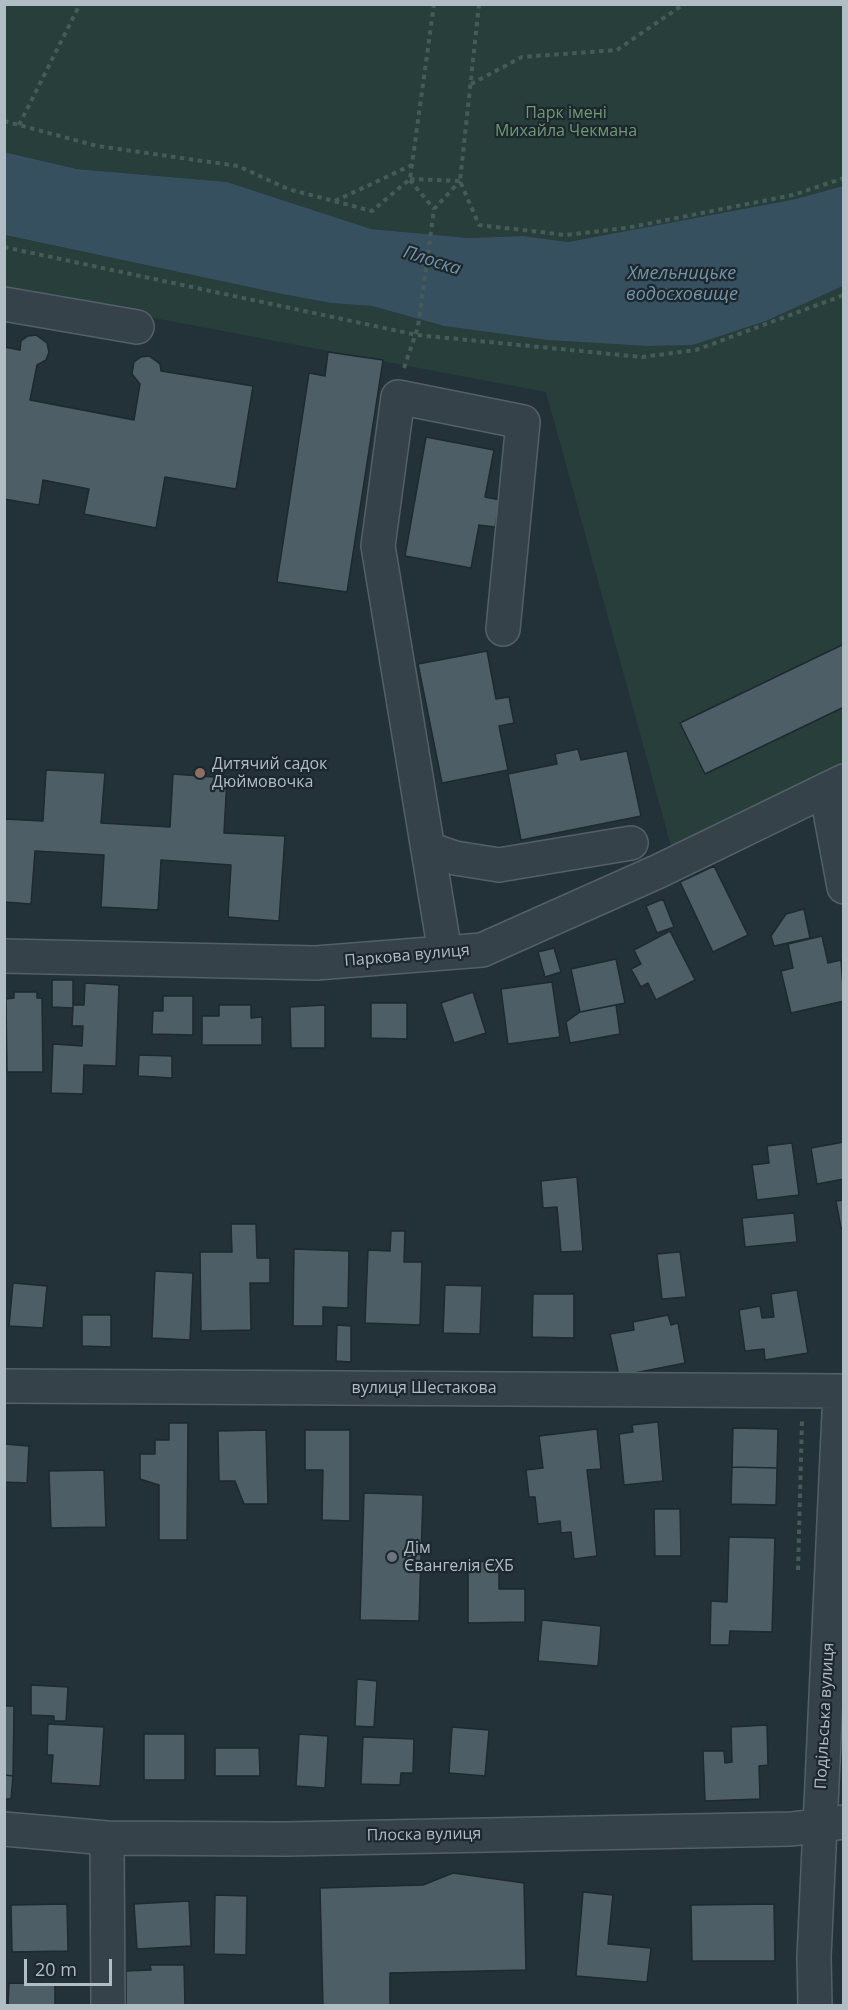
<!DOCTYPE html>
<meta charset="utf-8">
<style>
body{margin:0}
#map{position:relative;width:848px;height:2010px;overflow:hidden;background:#233139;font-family:"Open Sans",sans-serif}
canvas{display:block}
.frame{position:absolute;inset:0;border:6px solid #b1bdc5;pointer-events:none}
.scale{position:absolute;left:24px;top:1959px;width:88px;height:27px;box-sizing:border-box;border:3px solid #b1bdc5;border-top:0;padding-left:8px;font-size:18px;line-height:21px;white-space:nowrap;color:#b1bdc5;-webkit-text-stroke:4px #1c272e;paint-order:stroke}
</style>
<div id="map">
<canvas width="848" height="2010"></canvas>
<div class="frame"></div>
<div class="scale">20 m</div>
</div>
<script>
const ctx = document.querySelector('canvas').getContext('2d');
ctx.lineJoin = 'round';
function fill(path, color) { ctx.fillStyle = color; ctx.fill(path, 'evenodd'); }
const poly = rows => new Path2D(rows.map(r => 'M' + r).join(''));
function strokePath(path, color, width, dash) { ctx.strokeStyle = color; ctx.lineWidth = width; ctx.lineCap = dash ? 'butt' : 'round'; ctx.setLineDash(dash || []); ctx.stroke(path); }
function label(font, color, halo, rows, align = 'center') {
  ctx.font = font + ' "Open Sans",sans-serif'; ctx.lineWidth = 4.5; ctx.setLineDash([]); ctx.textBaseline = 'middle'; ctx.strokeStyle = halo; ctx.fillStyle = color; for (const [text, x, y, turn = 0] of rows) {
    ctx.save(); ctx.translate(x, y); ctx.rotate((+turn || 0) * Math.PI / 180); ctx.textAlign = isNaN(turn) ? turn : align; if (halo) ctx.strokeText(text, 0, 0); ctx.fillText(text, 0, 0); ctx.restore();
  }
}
const green = poly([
 [4,5,843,5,843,186,796,199,568,242,523,236,469,238,371,229,227,182,77,169,5,152],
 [4,235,282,294,331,303,372,306,444,326,547,340,647,346,693,345,766,321,843,286,843,765,671,846,546,392,5,290]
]);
const water = poly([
 [4,152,77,169,227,182,371,229,469,238,523,236,568,242,796,199,843,186,843,286,766,321,693,345,647,346,547,340,444,326,372,306,331,303,282,294,5,235]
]);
const building = poly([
 [36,335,47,343,49,352,46,360,37,365,30,400,134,420,140,384,132,374,134,362,141,357,149,356,160,364,161,371,253,386,236,489,165,477,156,528,84,514,89,489,43,480,39,505,4,499,4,347,20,350,21,341,28,336,36,335],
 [328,352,383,360,347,592,277,582,309,373,325,376,328,352],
 [426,437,494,450,485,497,500,500,495,527,479,525,471,568,405,556,426,437],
 [844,644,844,707,705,774,680,723,844,644],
 [487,651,496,699,509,697,514,723,499,726,508,770,442,783,418,664,487,651],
 [578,749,581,760,627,751,641,816,521,840,508,774,557,764,555,754,578,749],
 [46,770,105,773,101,823,170,827,173,774,227,778,224,833,285,836,279,921,228,917,231,865,161,860,158,910,101,907,104,855,35,851,31,904,4,902,4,819,43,821,46,770],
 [714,866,748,935,713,952,680,882,714,866],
 [663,899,674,927,657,933,646,906,663,899],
 [804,909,810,938,774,946,771,936,786,914,804,909],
 [670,931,695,980,656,1000,648,983,641,987,631,969,641,964,634,950,670,931],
 [822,936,828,963,841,960,844,1001,791,1013,781,971,793,968,788,944,822,936],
 [554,948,561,972,545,977,538,952,554,948],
 [616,959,625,1003,580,1012,571,969,616,959],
 [52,980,73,980,73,1008,52,1007,52,980],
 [552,982,560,1037,508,1044,501,989,552,982],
 [85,983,119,985,116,1066,84,1065,83,1094,51,1093,53,1044,82,1046,83,1026,72,1026,73,1008,73,1005,84,1005,85,983],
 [14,992,37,992,37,998,42,998,43,1072,7,1072,6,999,14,998,14,992],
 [473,992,486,1033,454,1043,441,1003,473,992],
 [163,996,193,996,193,1035,152,1034,153,1011,163,1011,163,996],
 [371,1003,407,1003,407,1039,371,1038,371,1003],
 [219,1005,251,1005,251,1018,262,1017,262,1045,202,1045,202,1016,219,1016,219,1005],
 [325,1005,325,1048,291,1048,290,1007,325,1005],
 [616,1005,620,1034,570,1043,566,1022,580,1012,616,1005],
 [139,1055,172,1056,172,1078,138,1076,139,1055],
 [844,1142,844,1179,817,1184,811,1148,844,1142],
 [792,1143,799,1195,757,1200,752,1165,769,1163,767,1146,792,1143],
 [577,1177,583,1251,561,1252,557,1207,543,1208,541,1181,577,1177],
 [844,1200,844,1228,841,1228,836,1201,844,1200],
 [794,1213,797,1242,745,1247,742,1218,794,1213],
 [231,1224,256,1224,257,1258,270,1258,270,1283,250,1283,251,1330,201,1331,200,1252,232,1252,231,1224],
 [391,1231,405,1231,404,1262,422,1262,420,1325,365,1323,368,1250,390,1251,391,1231],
 [294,1249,349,1251,348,1308,323,1307,323,1326,293,1326,294,1249],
 [680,1252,686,1297,662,1299,657,1254,680,1252],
 [155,1271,193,1273,190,1340,152,1338,155,1271],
 [13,1283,47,1286,43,1328,9,1326,13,1283],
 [445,1285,482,1286,480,1334,443,1333,445,1285],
 [797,1290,808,1353,765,1360,764,1349,745,1351,739,1310,760,1306,762,1318,774,1317,771,1294,797,1290],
 [533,1294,574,1294,574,1338,532,1337,533,1294],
 [82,1315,111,1315,111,1347,82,1346,82,1315],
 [668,1315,671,1325,678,1323,685,1363,619,1376,610,1334,634,1330,633,1322,668,1315],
 [337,1325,351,1326,351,1362,336,1361,337,1325],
 [658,1422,663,1481,624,1485,619,1434,633,1432,632,1425,658,1422],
 [169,1423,188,1423,187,1540,159,1540,159,1485,140,1479,140,1454,155,1454,155,1440,169,1440,169,1423],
 [733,1428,778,1429,777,1468,732,1467,733,1428],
 [597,1429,601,1469,587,1470,597,1556,574,1559,571,1532,561,1533,560,1521,538,1524,535,1497,529,1497,526,1470,543,1468,539,1436,597,1429],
 [266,1430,268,1504,244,1504,235,1481,219,1481,218,1431,266,1430],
 [305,1430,350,1430,350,1521,322,1520,323,1470,305,1470,305,1430],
 [4,1444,29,1446,27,1483,4,1482,4,1444],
 [732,1467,777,1468,776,1505,731,1504,732,1467],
 [104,1470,106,1527,51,1528,49,1471,104,1470],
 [364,1493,423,1495,419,1621,360,1620,364,1493],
 [654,1509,680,1509,681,1556,655,1556,654,1509],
 [729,1537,775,1538,772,1632,730,1631,729,1645,710,1645,711,1601,727,1602,729,1537],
 [499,1561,499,1589,525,1589,525,1622,468,1623,468,1562,499,1561],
 [542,1620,601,1626,598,1666,538,1661,542,1620],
 [357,1679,377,1681,374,1727,355,1726,357,1679],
 [31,1685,68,1687,66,1721,54,1721,54,1716,31,1715,31,1685],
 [4,1706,14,1706,13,1776,4,1775,4,1706],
 [48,1724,104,1727,100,1786,51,1783,53,1755,47,1755,48,1724],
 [767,1725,768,1765,759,1766,760,1799,705,1801,703,1751,724,1751,725,1763,732,1762,731,1727,767,1725],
 [452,1727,489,1730,485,1776,449,1773,452,1727],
 [144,1734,185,1734,185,1780,144,1780,144,1734],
 [299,1734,328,1736,325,1788,296,1786,299,1734],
 [363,1737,414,1739,413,1773,401,1773,400,1785,361,1784,363,1737],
 [215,1748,259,1748,260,1776,215,1776,215,1748],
 [4,1775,13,1776,11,1799,4,1799,4,1775],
 [453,1873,524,1883,526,1970,390,1973,390,2006,323,2006,320,1888,423,1885,453,1873],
 [583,1892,613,1895,608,1944,651,1948,647,1982,576,1976,583,1892],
 [215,1895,247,1896,246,1955,214,1954,215,1895],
 [189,1901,191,1946,137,1949,134,1904,189,1901],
 [67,1904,68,1951,12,1952,11,1905,67,1904],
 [774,1904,775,1961,692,1961,691,1905,774,1904],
 [150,1965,184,1965,185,2006,126,2006,126,1971,151,1970,150,1965],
 [9,1983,55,1984,55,2006,8,2006,9,1983]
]);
const path = poly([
 [479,4,460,181,479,225,566,235,626,228,793,195,844,178],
 [471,84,522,57,617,50,684,4],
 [4,121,97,146,238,166,288,189,372,211,410,179,434,4],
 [19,125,80,4],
 [410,179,460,181],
 [410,180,434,209],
 [335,201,412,165],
 [4,247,417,335,642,357,696,350,844,295],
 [404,368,418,327,434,209,460,181],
 [798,1570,802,1421]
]);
const minor = poly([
 [4,304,137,327],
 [826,790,844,887],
 [429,849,455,858,499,865,631,843],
 [445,953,378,546,398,397,523,422,503,629],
 [4,956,316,963,482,950,659,871,844,781],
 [4,1386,844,1391],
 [4,1829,107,1838,286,1839,792,1829,844,1822],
 [107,1838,108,2006],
 [815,2006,814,1957,840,1391]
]);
const markers = [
 [200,773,6,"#8d6e63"],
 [392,1557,6,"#6b7280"]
];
const parkNames = [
 ["Парк імені",566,113],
 ["Михайла Чекмана",566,131]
];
const poiNames = [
 ["Дитячий садок",212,764],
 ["Дюймовочка",212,782],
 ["Дім",404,1548],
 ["Євангелія ЄХБ",404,1566]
];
const streetNames = [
 ["Паркова вулиця",407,956,-5],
 ["вулиця Шестакова",424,1388],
 ["Подільська вулиця",825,1716,-87],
 ["Плоска вулиця",424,1835,-1]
];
const waterNames = [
 ["Плоска",432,261,18],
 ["Хмельницьке",682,274],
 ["водосховище",682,295]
];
fill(green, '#283e3a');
fill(water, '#37505f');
fill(building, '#4e5e67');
strokePath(building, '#1e2930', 1.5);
strokePath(minor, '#546067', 36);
strokePath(path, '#465b58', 4, [4.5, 4.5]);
strokePath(minor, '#364249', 33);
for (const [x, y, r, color] of markers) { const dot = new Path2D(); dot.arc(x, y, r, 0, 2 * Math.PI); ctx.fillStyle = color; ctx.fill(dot); strokePath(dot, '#1c272e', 2); }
label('16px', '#719a71', '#1c272e', parkNames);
label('16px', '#b1bdc5', '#1c272e', poiNames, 'left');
label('16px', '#b1bdc5', '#1c272e', streetNames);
label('italic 18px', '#7395a7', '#1c272e', waterNames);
</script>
